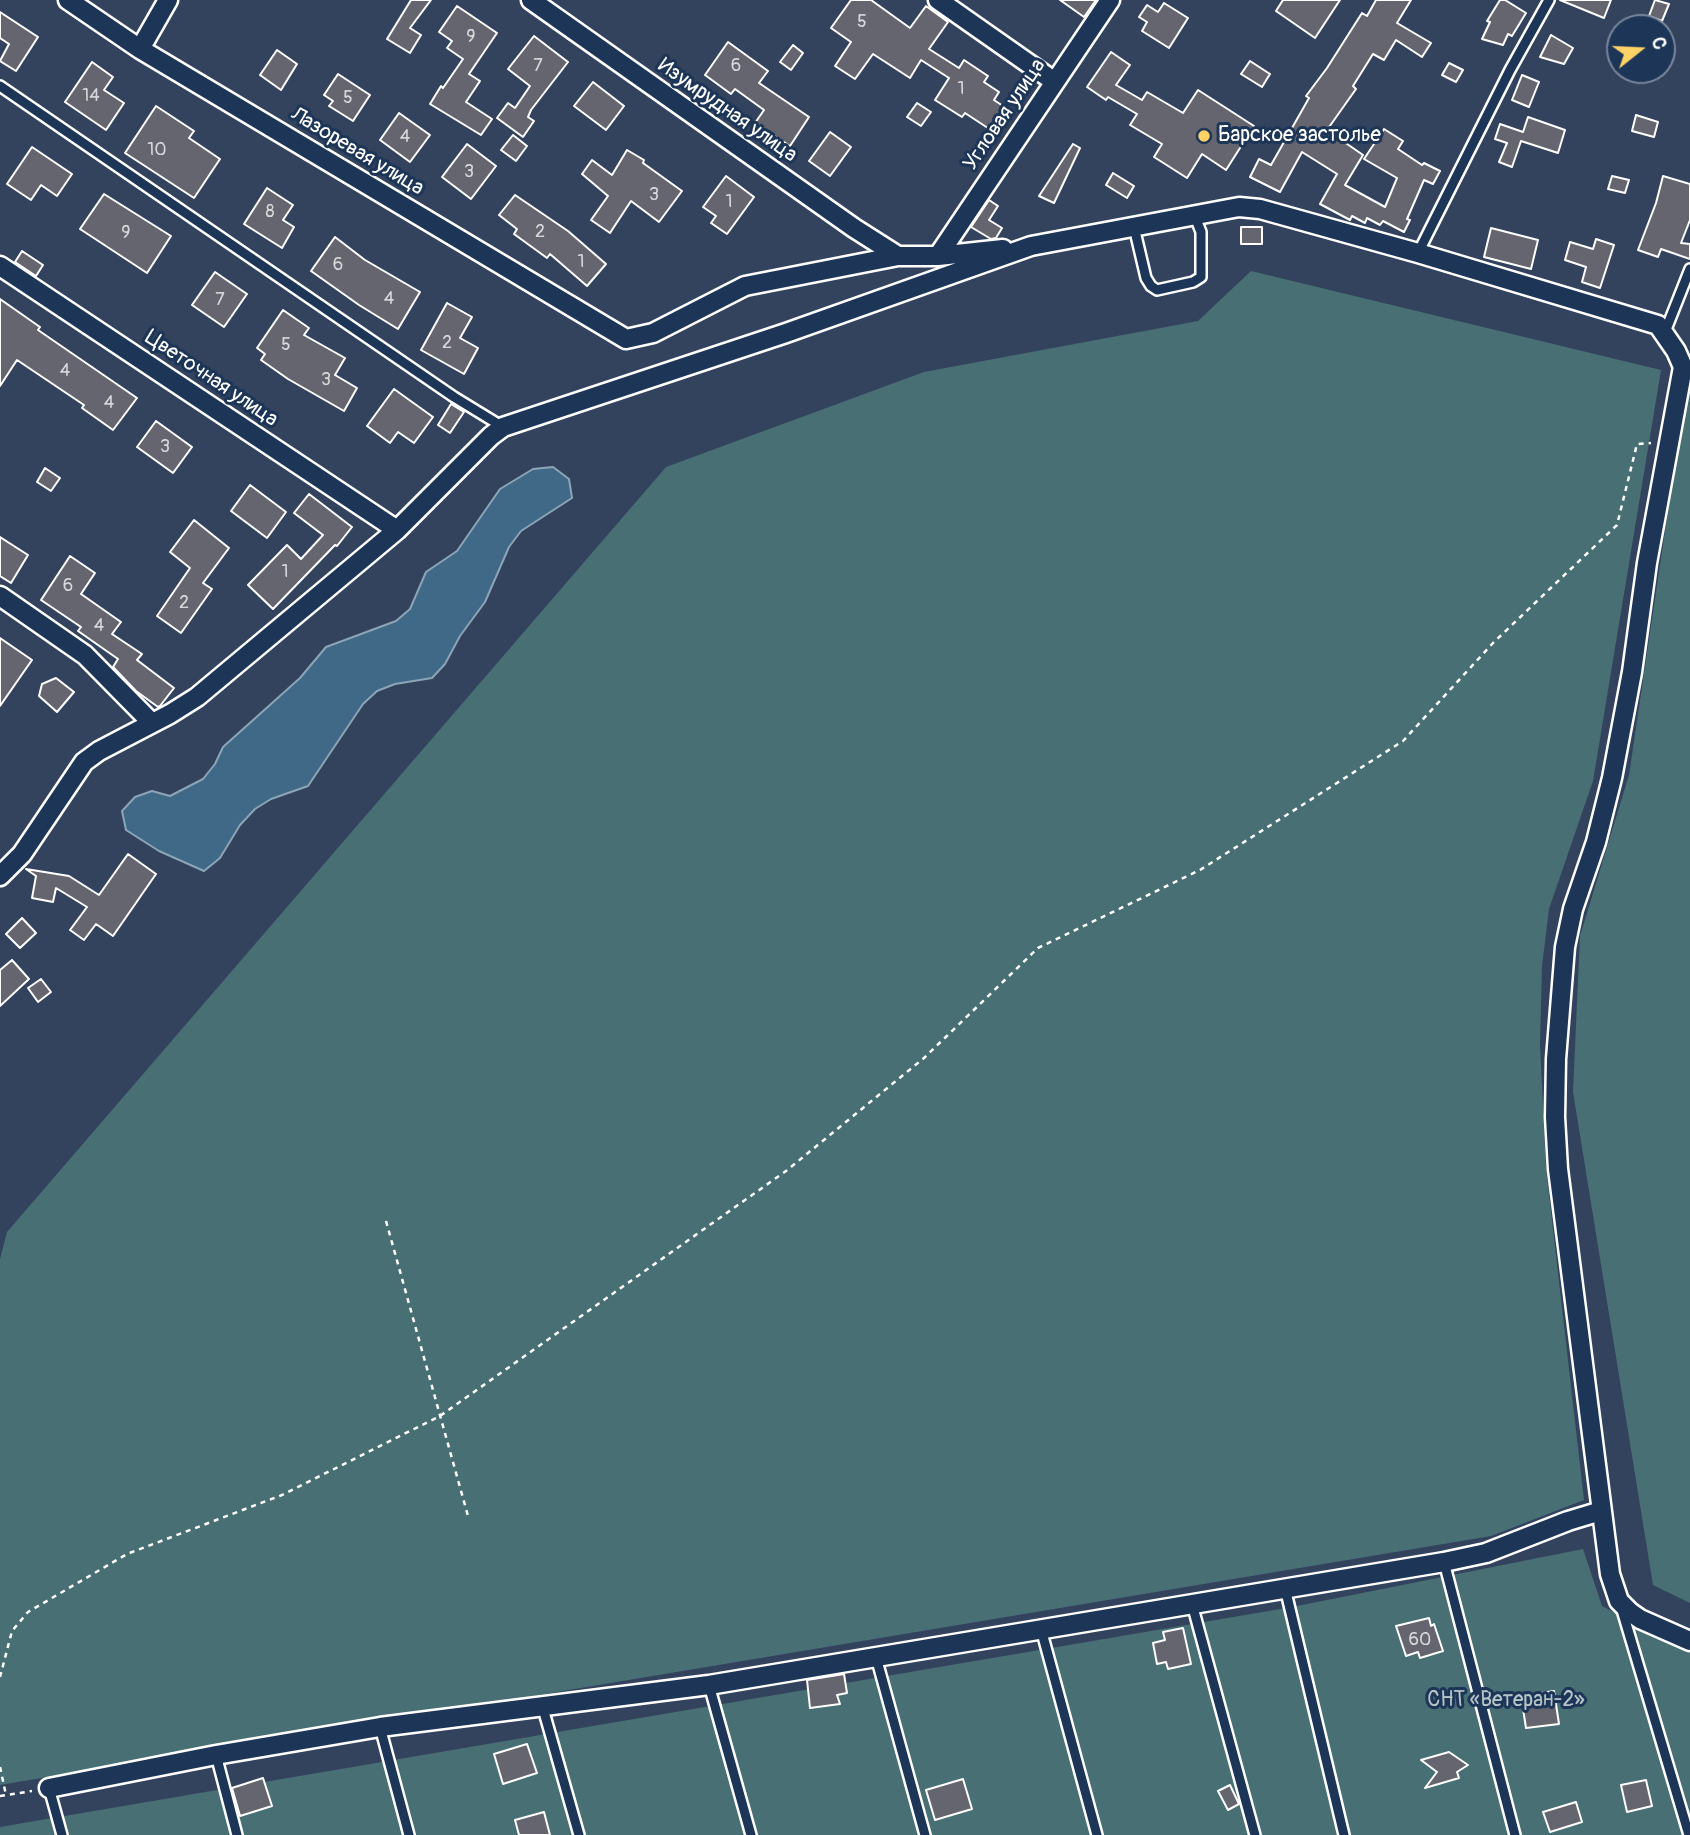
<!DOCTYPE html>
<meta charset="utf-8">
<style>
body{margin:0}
#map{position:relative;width:1690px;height:1835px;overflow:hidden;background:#33435e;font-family:Pangolin,sans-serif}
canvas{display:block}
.north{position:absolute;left:1606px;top:14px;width:70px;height:70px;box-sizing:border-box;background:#1d3557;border:2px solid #77869a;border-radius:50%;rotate:72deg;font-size:19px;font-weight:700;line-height:28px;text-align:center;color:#fff}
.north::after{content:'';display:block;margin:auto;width:24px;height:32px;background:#ffd166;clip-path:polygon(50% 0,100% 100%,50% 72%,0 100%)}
</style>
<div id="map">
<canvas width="1690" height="1835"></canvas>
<div class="north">С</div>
</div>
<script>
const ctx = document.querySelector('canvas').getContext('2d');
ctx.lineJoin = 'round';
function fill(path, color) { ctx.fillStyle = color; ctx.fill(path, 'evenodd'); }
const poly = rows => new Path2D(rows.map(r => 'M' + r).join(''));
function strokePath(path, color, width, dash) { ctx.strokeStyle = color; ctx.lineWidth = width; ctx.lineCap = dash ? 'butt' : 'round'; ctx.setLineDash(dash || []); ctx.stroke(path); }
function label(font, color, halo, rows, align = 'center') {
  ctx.font = font + ' Pangolin,sans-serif'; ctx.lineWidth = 6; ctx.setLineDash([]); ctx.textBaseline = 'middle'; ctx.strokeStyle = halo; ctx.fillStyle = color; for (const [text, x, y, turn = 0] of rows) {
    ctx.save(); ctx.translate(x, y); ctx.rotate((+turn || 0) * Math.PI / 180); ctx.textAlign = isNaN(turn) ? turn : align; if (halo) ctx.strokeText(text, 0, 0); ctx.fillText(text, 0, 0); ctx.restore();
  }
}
const green = poly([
 [1251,271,1661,370,1593,781,1549,909,1542,966,1540,1045,1546,1168,1584,1500,1491,1536,0,1785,0,1259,7,1232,666,467,924,372,1198,321],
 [1690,362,1690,1603,1653,1585,1573,1092,1580,936,1629,775],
 [1583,1549,1602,1606,1690,1652,1690,1835,0,1835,0,1827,1292,1607]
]);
const water = poly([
 [553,467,569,479,572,498,521,531,509,547,485,602,460,636,445,664,432,678,395,684,377,691,363,704,308,786,271,799,255,809,240,825,220,858,204,871,159,851,126,830,122,811,135,797,152,791,170,796,203,779,215,764,223,747,300,678,326,647,396,621,410,609,426,572,457,551,500,489,533,469,553,467]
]);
const building = poly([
 [411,0,431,0,410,28,421,35,410,53,387,39,411,0],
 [851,0,871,0,910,28,926,6,948,22,929,49,959,68,964,60,988,76,984,82,999,92,994,100,1012,112,997,134,965,113,962,117,935,100,949,78,921,60,910,78,873,54,855,79,835,66,851,42,831,28,851,0],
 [1060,0,1096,0,1084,17,1060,0],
 [1283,0,1340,0,1315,38,1276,11,1283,0],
 [1376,0,1411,0,1397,23,1431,43,1422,57,1396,40,1384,60,1373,54,1353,86,1356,89,1327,130,1363,155,1345,185,1385,207,1397,178,1364,159,1384,129,1403,141,1398,149,1422,165,1424,163,1440,171,1433,184,1424,180,1407,219,1410,220,1404,232,1383,221,1380,225,1367,218,1365,223,1352,216,1350,220,1320,204,1337,174,1302,152,1280,192,1250,177,1259,159,1271,165,1309,98,1306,96,1327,68,1362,13,1367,16,1376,0],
 [1500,0,1505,0,1526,13,1512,36,1508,34,1503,45,1482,39,1490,22,1487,21,1500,0],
 [1560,0,1611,0,1604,18,1560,0],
 [1655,0,1669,4,1662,21,1649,16,1655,0],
 [1164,3,1188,18,1169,48,1142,31,1147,22,1139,17,1147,5,1158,12,1164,3],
 [457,6,497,33,469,74,480,81,466,102,492,119,481,135,430,104,441,86,443,88,463,59,447,48,452,41,439,32,457,6],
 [0,12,38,37,16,71,0,61,9,44,0,38,0,12],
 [1551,35,1573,48,1564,64,1540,57,1551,35],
 [534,36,568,62,531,110,528,117,534,121,523,137,497,118,508,103,515,108,530,86,508,69,534,36],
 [728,42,768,71,759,83,809,117,790,146,755,123,764,110,735,89,731,94,705,75,728,42],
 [793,45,803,53,791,70,780,62,793,45],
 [277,50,297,64,281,90,260,75,277,50],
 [1111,52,1130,65,1116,85,1142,100,1147,92,1183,113,1198,90,1254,126,1226,170,1202,154,1187,178,1154,157,1162,144,1130,125,1137,114,1108,97,1106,100,1087,87,1111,52],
 [1250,61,1270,74,1262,87,1241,74,1250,61],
 [92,62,113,77,104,90,124,103,106,130,65,102,92,62],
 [1449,63,1463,70,1456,82,1442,75,1449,63],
 [338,74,370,95,353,121,329,106,333,101,324,95,338,74],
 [1522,75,1539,82,1529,107,1512,100,1522,75],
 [593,82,624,106,606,130,574,106,593,82],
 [917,103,931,112,921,126,907,117,917,103],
 [156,106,194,131,189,138,220,159,194,198,125,153,156,106],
 [399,113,430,135,410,162,380,140,399,113],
 [1636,115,1658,122,1654,137,1632,131,1636,115],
 [1528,117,1565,130,1558,153,1521,141,1512,167,1499,162,1507,143,1495,139,1500,124,1523,132,1528,117],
 [830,132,851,147,830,176,809,161,830,132],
 [513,135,527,146,516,161,501,150,513,135],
 [467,144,496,166,471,199,442,177,467,144],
 [1073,144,1080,148,1054,203,1039,196,1073,144],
 [32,147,72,174,57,196,41,185,31,200,7,184,32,147],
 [627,150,644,160,643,163,682,191,659,222,631,201,610,233,591,220,608,196,582,174,592,160,612,175,627,150],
 [1113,173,1134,186,1127,198,1106,185,1113,173],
 [726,176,754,197,727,234,711,223,716,216,703,207,726,176],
 [1612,176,1629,180,1625,193,1608,189,1612,176],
 [1663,176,1690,184,1690,220,1681,243,1690,244,1690,259,1661,249,1658,257,1638,250,1656,203,1663,176],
 [267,188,293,205,283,220,294,227,282,248,244,224,267,188],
 [104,194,171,236,147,273,80,229,104,194],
 [515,195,568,231,606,264,587,286,550,254,547,258,514,234,517,229,499,215,515,195],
 [989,200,998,206,989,220,1002,228,996,238,991,239,971,227,989,200],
 [1241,227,1262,227,1262,244,1241,244,1241,227],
 [1491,228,1538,240,1531,269,1484,257,1491,228],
 [335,237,365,260,420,292,398,329,359,305,311,271,335,237],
 [1596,239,1614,245,1600,288,1582,282,1586,267,1565,260,1570,242,1593,249,1596,239],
 [22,251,43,265,36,276,15,262,22,251],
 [215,272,247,294,224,327,192,305,215,272],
 [0,299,40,327,38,330,137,398,113,430,82,408,84,405,17,360,0,386,0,299],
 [447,303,472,317,460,338,478,348,464,374,421,350,447,303],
 [283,310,309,328,304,335,345,358,335,375,357,388,344,411,288,379,261,360,265,354,257,348,283,310],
 [394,389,433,417,414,443,398,432,390,443,367,426,394,389],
 [451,404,464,412,450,433,438,425,451,404],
 [156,421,192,447,173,473,137,447,156,421],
 [45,468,60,478,51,491,37,482,45,468],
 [250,485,286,512,267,538,231,511,250,485],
 [309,494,352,527,337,546,335,545,273,609,248,585,287,545,301,559,323,535,294,513,309,494],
 [194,520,229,548,203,583,212,589,181,633,157,616,190,568,170,552,194,520],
 [0,537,28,555,11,583,0,576,0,537],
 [70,556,95,573,81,594,121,622,112,634,142,654,137,660,174,688,160,706,158,707,136,691,113,667,118,659,78,631,81,627,41,600,70,556],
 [0,638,32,660,0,706,0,638],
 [56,678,74,692,57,712,39,696,42,684,56,678],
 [128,854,156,874,113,936,96,924,84,940,70,930,87,907,56,888,53,902,32,898,36,876,26,869,69,876,99,895,128,854],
 [22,918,36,933,20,948,6,934,22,918],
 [12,960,29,979,0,1006,0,970,12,960],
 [41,979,51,992,38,1002,28,988,41,979],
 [1429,1618,1431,1626,1434,1624,1443,1651,1420,1658,1418,1652,1406,1656,1396,1626,1429,1618],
 [1183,1628,1191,1664,1168,1669,1166,1662,1157,1664,1153,1643,1165,1640,1163,1632,1183,1628],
 [844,1674,847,1693,837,1695,840,1704,810,1708,807,1680,844,1674],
 [1554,1691,1559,1724,1526,1728,1521,1696,1554,1691],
 [527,1744,537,1773,503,1784,494,1754,527,1744],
 [1449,1752,1468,1765,1457,1772,1459,1778,1425,1788,1437,1772,1421,1760,1449,1752],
 [263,1778,272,1806,240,1816,232,1788,263,1778],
 [963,1779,972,1809,935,1820,926,1790,963,1779],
 [1646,1780,1652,1806,1627,1812,1621,1785,1646,1780],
 [1230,1785,1239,1804,1228,1810,1218,1791,1230,1785],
 [1576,1802,1582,1822,1550,1832,1543,1812,1576,1802],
 [544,1812,550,1835,519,1835,515,1820,544,1812]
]);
const path = poly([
 [386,1221,468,1516],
 [0,1677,12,1631,28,1612,127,1554,282,1495,440,1416,786,1171,924,1058,1038,948,1200,870,1403,741,1493,643,1617,525,1637,444,1651,443],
 [0,1767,6,1795],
 [0,1796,32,1791]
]);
const lane = poly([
 [0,86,454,397,503,427],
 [1134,227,1146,278,1151,286,1157,290,1193,282,1201,277,1201,232,1194,214],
 [1418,253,1510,70,1549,0],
 [1665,332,1690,269],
 [1444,1562,1515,1835],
 [1285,1588,1344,1835],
 [1192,1604,1255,1835],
 [1622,1610,1689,1835],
 [1041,1629,1097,1835],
 [876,1657,925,1835],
 [709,1685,751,1835],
 [542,1705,579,1835],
 [380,1727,409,1835],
 [216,1755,237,1835],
 [49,1788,62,1835]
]);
const street = poly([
 [68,0,140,49,626,339,653,333,745,286,898,256,938,256,1003,249],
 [531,0,854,228,898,256],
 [938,0,1055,82],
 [140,49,168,0],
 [938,256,1110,0],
 [0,266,397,530],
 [0,596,85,655,152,723],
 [0,876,22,854,84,762,99,751,170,714,197,697,397,530,491,436,503,427,786,333,1031,246,1239,207,1260,209,1418,253,1658,325,1676,351,1683,367,1647,563,1632,672,1612,778,1596,842,1573,909,1565,947,1556,1059,1555,1117,1558,1169,1610,1574,1619,1601,1630,1612,1640,1619,1690,1641],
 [49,1788,216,1755,380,1727,709,1685,1444,1562,1486,1553,1568,1521,1601,1511]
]);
const markers = [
 [1204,136,7,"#ffd166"]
];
const numberNames = [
 ["5",862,22],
 ["9",471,37],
 ["7",538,66],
 ["6",736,66],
 ["1",961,89],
 ["14",91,96],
 ["5",348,98],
 ["4",405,137],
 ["10",157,150],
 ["3",469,172],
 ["3",654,195],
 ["1",729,202],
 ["8",270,212],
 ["2",540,232],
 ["9",126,233],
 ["1",581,262],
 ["6",338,265],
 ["4",389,299],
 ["7",220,300],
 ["2",447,343],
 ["5",286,345],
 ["4",65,371],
 ["3",326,380],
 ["4",109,403],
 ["3",165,447],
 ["1",285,572],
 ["6",68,586],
 ["2",184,603],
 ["4",99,626],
 ["60",1420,1640]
];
const streetNames = [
 ["Изумрудная улица",727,111,35],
 ["Угловая улица",1005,115,-56],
 ["Лазоревая улица",357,152,31],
 ["Цветочная улица",211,379,34]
];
const poiNames = [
 ["Барское застолье",1218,136]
];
const parkNames = [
 ["СНТ «Ветеран-2»",1506,1701]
];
fill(green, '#486f73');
fill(water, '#3f6986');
strokePath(water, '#8ca5b6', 2);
fill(building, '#65656f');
strokePath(building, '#fff', 2);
strokePath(lane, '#fff', 14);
strokePath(street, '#fff', 23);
strokePath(path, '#fff', 2.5, [5, 5]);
strokePath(lane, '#1d3557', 9);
strokePath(street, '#1d3557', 18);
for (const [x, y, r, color] of markers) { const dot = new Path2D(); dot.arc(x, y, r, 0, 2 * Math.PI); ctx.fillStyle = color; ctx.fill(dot); strokePath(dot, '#1d3557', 2.5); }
label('18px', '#d8d8db', null, numberNames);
label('21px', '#fff', '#1d3557', streetNames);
label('21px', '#fff', '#1d3557', poiNames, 'left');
label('21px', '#b6c5c7', '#1d3557', parkNames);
</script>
